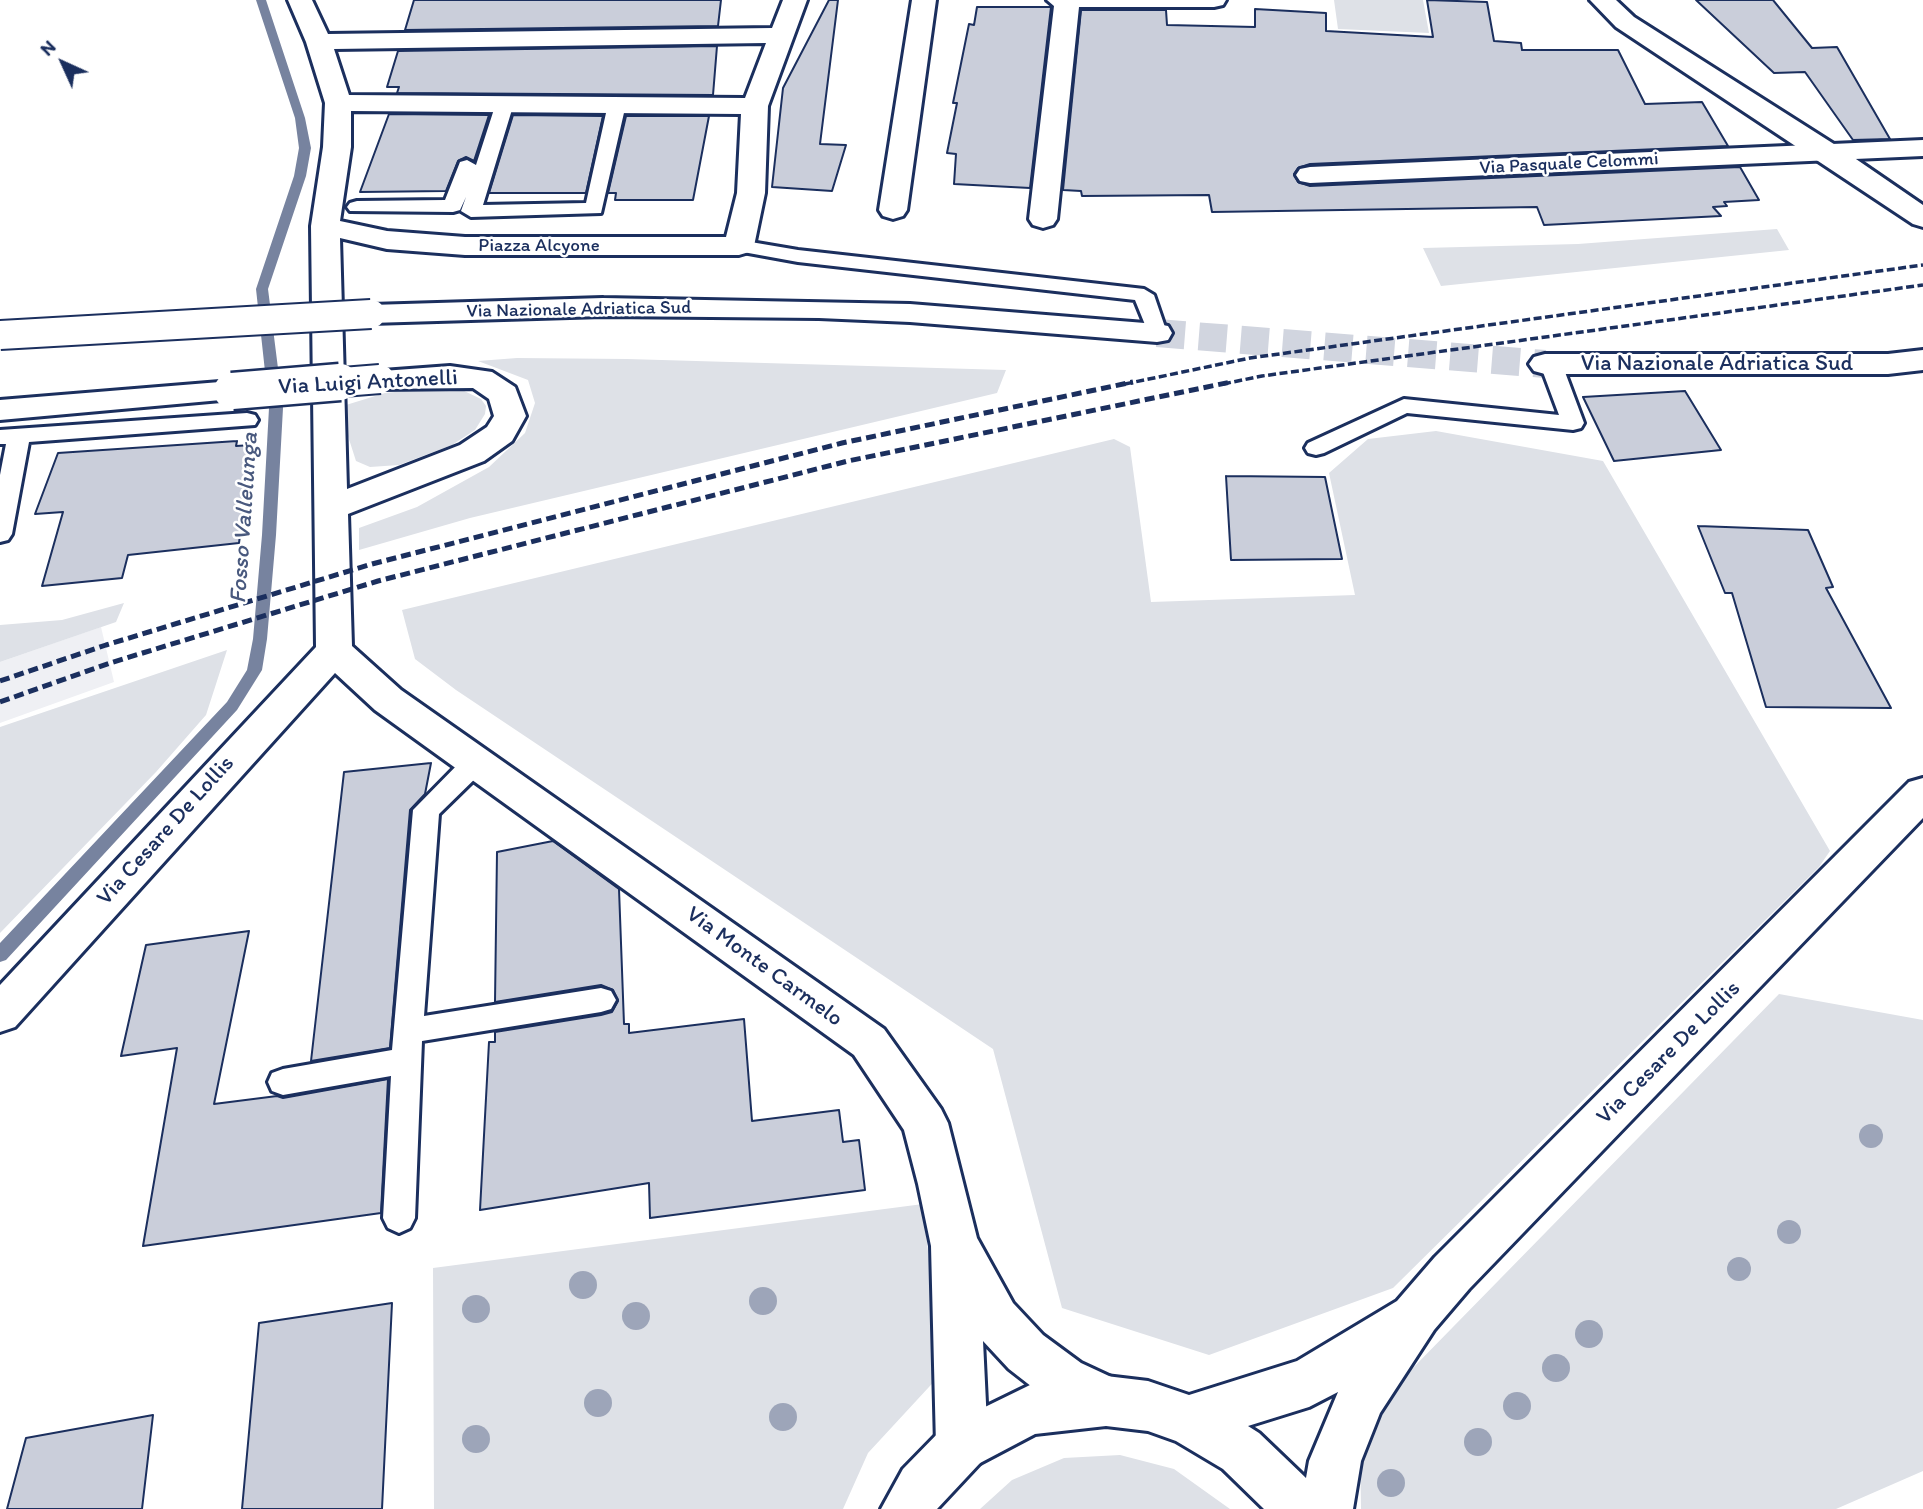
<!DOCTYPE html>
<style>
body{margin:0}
#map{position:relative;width:1923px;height:1509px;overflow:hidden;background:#fff;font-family:Itim,sans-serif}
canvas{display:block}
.north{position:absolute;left:28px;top:28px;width:70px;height:70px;-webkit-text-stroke:5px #fff;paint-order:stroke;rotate:315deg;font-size:19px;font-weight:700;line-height:28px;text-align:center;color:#1b2f5e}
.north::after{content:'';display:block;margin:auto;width:24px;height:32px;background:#1b2f5e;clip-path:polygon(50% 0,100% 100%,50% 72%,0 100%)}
</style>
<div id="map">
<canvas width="1923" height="1509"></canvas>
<div class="north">N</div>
</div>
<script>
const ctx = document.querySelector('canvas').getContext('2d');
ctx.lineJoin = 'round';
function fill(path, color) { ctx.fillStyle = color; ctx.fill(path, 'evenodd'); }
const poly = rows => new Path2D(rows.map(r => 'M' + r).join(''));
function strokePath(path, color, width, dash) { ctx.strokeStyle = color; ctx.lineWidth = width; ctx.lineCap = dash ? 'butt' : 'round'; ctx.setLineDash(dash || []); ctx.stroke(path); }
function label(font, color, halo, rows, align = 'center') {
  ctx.font = font + ' Itim,sans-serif'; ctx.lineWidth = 5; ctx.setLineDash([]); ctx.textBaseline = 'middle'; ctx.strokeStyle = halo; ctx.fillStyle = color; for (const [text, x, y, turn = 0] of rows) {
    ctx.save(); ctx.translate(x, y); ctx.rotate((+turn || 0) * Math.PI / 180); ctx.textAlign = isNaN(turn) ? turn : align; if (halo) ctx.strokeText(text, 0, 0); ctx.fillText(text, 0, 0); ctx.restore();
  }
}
const built = poly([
 [101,627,114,682,0,723,0,662]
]);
const green = poly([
 [1334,0,1423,0,1429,33,1338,29],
 [1777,229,1789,250,1441,286,1423,248,1578,244],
 [517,358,627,359,1006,370,997,393,470,518,359,550,359,528,417,507,489,467,525,433,535,403,528,380,478,361],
 [444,387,460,389,481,399,486,406,485,414,475,430,452,445,399,465,370,467,356,461,347,433,346,405,385,393],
 [1436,431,1603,461,1830,851,1819,867,1393,1288,1209,1355,1062,1308,993,1049,456,690,415,659,402,610,1114,439,1130,447,1151,602,1355,595,1329,473,1368,439],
 [124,603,116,622,0,662,0,625,62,620],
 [227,650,206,715,156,772,0,933,0,727],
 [1779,994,1923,1020,1923,1471,1836,1509,1361,1509,1360,1445,1406,1375],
 [923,1204,941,1374,868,1453,843,1509,434,1509,433,1268],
 [1120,1455,1174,1469,1230,1509,980,1509,1012,1480,1064,1458]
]);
const stream = poly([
 [256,0,266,0,305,118,311,148,306,176,268,289,283,408,276,535,267,639,262,670,237,710,6,960,0,962,0,943,227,702,247,670,253,639,262,535,269,408,256,289,294,176,299,148,295,118,256,0]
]);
const building = poly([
 [414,0,721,0,718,26,405,30,414,0],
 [829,0,838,0,820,144,846,145,832,191,772,187,783,88,829,0],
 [1427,0,1487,2,1494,41,1521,43,1522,50,1618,50,1645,104,1702,102,1728,146,1310,164,1298,168,1294,174,1298,182,1310,186,1740,167,1759,200,1724,202,1727,206,1713,207,1721,216,1544,225,1537,207,1212,212,1209,195,1082,196,1081,191,1063,190,1081,10,1166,10,1167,25,1255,27,1255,9,1326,13,1326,31,1433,37,1427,0],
 [1696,0,1773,0,1812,48,1837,47,1890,139,1853,140,1805,72,1774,73,1696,0],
 [977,7,1051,7,1030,188,954,184,956,154,947,153,957,103,953,103,969,24,974,25,977,7],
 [717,46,713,95,397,93,399,87,387,87,398,51,717,46],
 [389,114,489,115,474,161,466,157,458,161,446,191,360,192,389,114],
 [513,115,603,116,586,193,489,193,513,115],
 [626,116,709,116,693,200,615,200,616,193,608,193,626,116],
 [1685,391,1721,450,1614,461,1583,397,1685,391],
 [237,441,236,446,252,445,239,543,128,555,122,578,42,586,63,512,35,514,58,453,237,441],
 [1226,476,1325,477,1342,559,1231,560,1226,476],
 [1698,526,1808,530,1833,587,1826,588,1891,708,1766,707,1732,593,1725,593,1698,526],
 [431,763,425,794,410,810,390,1048,311,1061,344,772,431,763],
 [553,841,619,889,624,1024,629,1024,629,1033,744,1019,752,1121,839,1110,843,1142,859,1140,865,1190,650,1218,649,1183,480,1210,489,1042,495,1042,495,1032,601,1015,612,1012,618,1001,613,990,601,985,495,1002,497,852,553,841],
 [249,931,214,1104,277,1096,283,1098,388,1079,381,1213,143,1246,177,1048,121,1056,146,945,249,931],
 [392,1303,382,1509,242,1509,259,1323,392,1303],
 [153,1415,142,1509,7,1509,26,1438,153,1415]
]);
const secondaryTunnel = poly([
 [1157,333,1545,364]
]);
const lane = poly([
 [505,98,514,103,483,205,586,203,608,104,611,100,623,100,626,104,601,213,471,217,461,211,466,197,460,210,453,212,350,211,347,207,350,203,357,201,445,200,460,162,467,160,476,165,496,103,505,98],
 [739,240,798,250,1144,289,1154,295,1167,333,1164,337,1150,337,1135,300,798,262,732,250,729,246,739,240],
 [1551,357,1562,364,1584,423,1581,428,1573,430,1407,413,1324,453,1316,455,1308,453,1305,448,1308,443,1404,399,1559,415,1540,364,1551,357],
 [247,413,255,415,258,420,255,425,29,442,12,534,8,540,0,542,0,475,6,444,0,444,0,430,247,413],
 [476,752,485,755,489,762,485,769,439,814,424,1016,601,988,611,991,616,1000,611,1009,601,1012,422,1041,415,1218,410,1228,399,1233,388,1228,383,1218,391,1076,283,1095,272,1091,268,1082,272,1073,283,1069,392,1050,413,810,467,755,476,752]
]);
const street = poly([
 [288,0,312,0,328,34,772,28,783,0,807,0,768,106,765,193,754,246,749,252,739,255,465,255,387,249,340,238,347,489,460,445,487,427,494,416,489,399,473,388,380,389,369,386,364,379,369,372,450,366,492,372,515,387,526,416,512,441,484,461,348,514,352,646,401,690,884,1029,941,1109,948,1123,977,1238,1013,1303,1043,1335,1081,1363,1124,1383,1131,1401,1124,1419,1106,1426,1045,1397,1009,1369,983,1341,988,1445,980,1463,962,1471,944,1463,936,1445,931,1246,918,1184,904,1130,854,1055,375,710,335,673,15,1027,0,1032,0,985,316,647,311,226,323,147,325,103,306,42,288,0],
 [766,43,745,98,349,95,334,49,766,43],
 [351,111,741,114,737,193,726,237,465,237,387,231,340,221,351,147,351,111],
 [912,0,936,0,907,210,903,216,893,219,883,216,879,210,912,0],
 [1047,0,1226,0,1223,5,1214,7,1079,7,1057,219,1053,225,1043,228,1033,225,1029,219,1054,6,1047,0],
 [1923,140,1923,156,1310,183,1300,181,1296,175,1300,169,1310,167,1923,140],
 [232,381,243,384,248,391,243,398,0,420,0,400,232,381]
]);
const secondary = poly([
 [1590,0,1616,0,1634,17,1837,146,1923,205,1923,227,1913,224,1616,27,1590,0],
 [603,298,910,304,1157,324,1168,326,1172,333,1168,340,1157,342,910,322,819,318,603,316,371,323,360,320,356,314,360,308,371,305,603,298],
 [1923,350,1923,370,1888,374,1545,374,1534,371,1529,364,1534,357,1545,354,1888,354,1923,350],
 [1923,778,1923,818,1469,1289,1434,1330,1380,1413,1361,1461,1353,1509,1264,1509,1223,1469,1176,1441,1148,1431,1106,1426,1035,1434,980,1463,937,1509,881,1509,903,1469,944,1427,1030,1385,1106,1376,1148,1381,1189,1395,1297,1361,1397,1301,1435,1257,1909,782,1923,778],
 [1338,1392,1309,1461,1306,1478,1259,1433,1248,1426,1309,1407,1338,1392]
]);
const railFar1 = poly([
 [1125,384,1250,358,1923,265],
 [1223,384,1262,376,1923,285]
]);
const rail = poly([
 [0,681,106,645,372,564,842,443,1133,382],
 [0,702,110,663,378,581,848,461,1231,382]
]);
const streetBridgeFar1 = poly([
 [318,384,380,379]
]);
const streetBridge = poly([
 [232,391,340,382]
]);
const secondaryBridge = poly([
 [0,335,371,314]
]);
const trees = [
 [1871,1136,12],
 [1789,1232,12],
 [1739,1269,12],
 [583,1285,14],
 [763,1301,14],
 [476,1309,14],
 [636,1316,14],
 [1589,1334,14],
 [1556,1368,14],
 [598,1403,14],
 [1517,1406,14],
 [783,1417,14],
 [476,1439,14],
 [1478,1442,14],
 [1391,1483,14]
];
const farStreetnames = [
 ["Via Pasquale Celommi",1569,164,-3],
 ["Piazza Alcyone",539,246],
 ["Via Nazionale Adriatica Sud",579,310,-1]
];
const streetNames = [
 ["Via Nazionale Adriatica Sud",1717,364],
 ["Via Luigi Antonelli",368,383,-3],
 ["Via Cesare De Lollis",166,831,-48],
 ["Via Monte Carmelo",764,967,36],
 ["Via Cesare De Lollis",1669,1053,-45]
];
const waterNames = [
 ["Fosso Vallelunga",245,518,-86]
];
fill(built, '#eff0f4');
fill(green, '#dee1e7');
fill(stream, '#77839f');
fill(building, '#caceda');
strokePath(building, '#1b2f5e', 2);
strokePath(secondaryTunnel, '#d1d5df', 28, [28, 14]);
strokePath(lane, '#1b2f5e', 6);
strokePath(street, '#1b2f5e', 6);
strokePath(secondary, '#1b2f5e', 6);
fill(lane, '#fff');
fill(street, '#fff');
fill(secondary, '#fff');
strokePath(railFar1, '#1b2f5e', 3.5, [8, 3.5]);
strokePath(rail, '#1b2f5e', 5, [10, 5]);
strokePath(streetBridgeFar1, '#1b2f5e', 32, []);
strokePath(streetBridge, '#1b2f5e', 41, []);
strokePath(secondaryBridge, '#1b2f5e', 32, []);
strokePath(streetBridgeFar1, '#fff', 28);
strokePath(streetBridge, '#fff', 36);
strokePath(secondaryBridge, '#fff', 28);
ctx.fillStyle = '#9da5b9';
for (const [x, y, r] of trees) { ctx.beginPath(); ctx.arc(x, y, r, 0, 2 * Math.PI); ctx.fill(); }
label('19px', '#1b2f5e', '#fff', farStreetnames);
label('23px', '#1b2f5e', '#fff', streetNames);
label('italic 24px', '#49597e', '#fff', waterNames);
</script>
